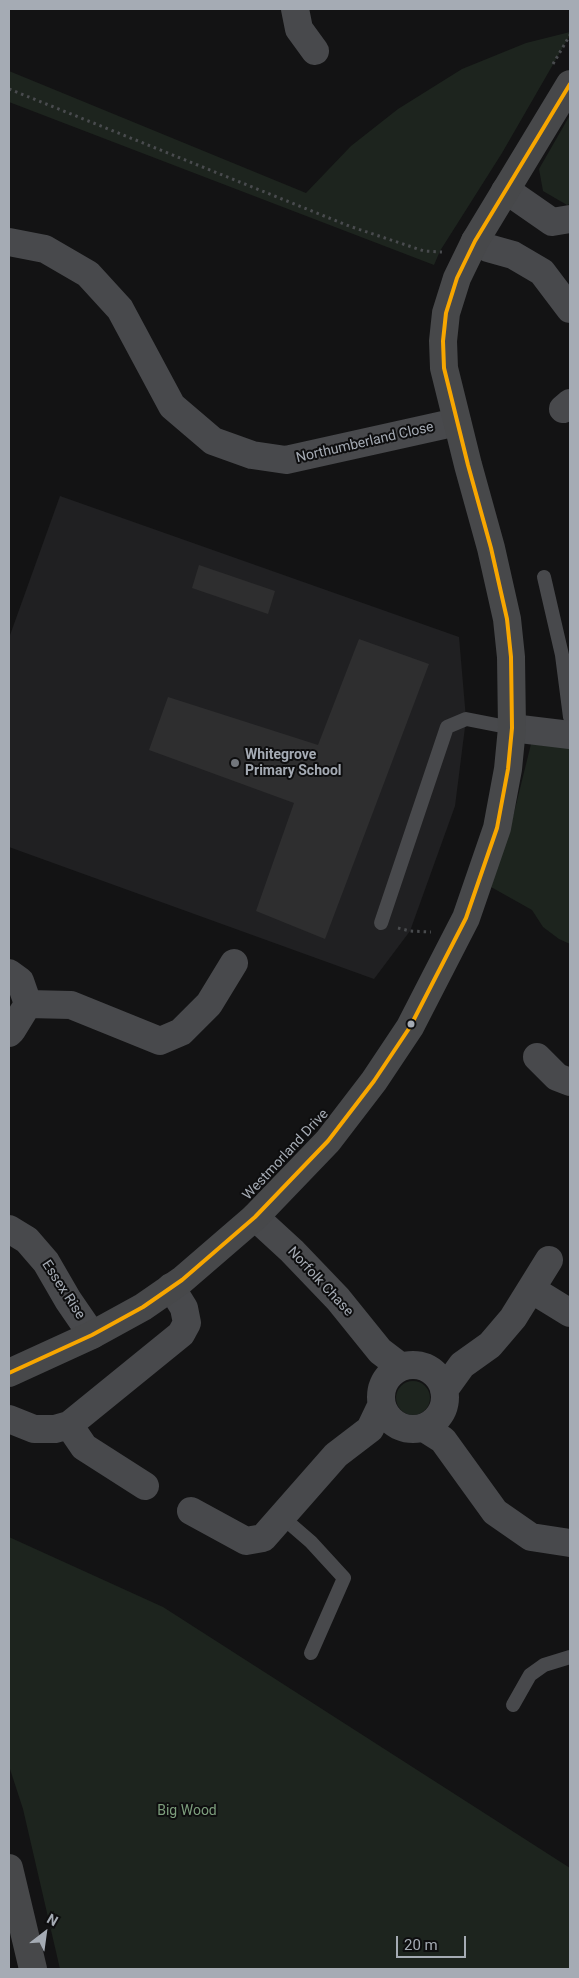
<!DOCTYPE html>
<style>
body{margin:0}
#map{position:relative;width:579px;height:1978px;overflow:hidden;background:#131314;font-family:Roboto,sans-serif}
canvas{display:block}
.frame{position:absolute;inset:0;border:10px solid #a5abb4;pointer-events:none}
.north{position:absolute;left:20px;top:1908px;width:50px;height:50px;-webkit-text-stroke:4px #0e0e0f;paint-order:stroke;rotate:30deg;font-size:14px;font-weight:700;line-height:20px;text-align:center;color:#a5abb4}
.north::after{content:'';display:block;margin:auto;width:18px;height:22px;background:#a5abb4;clip-path:polygon(50% 0,100% 100%,50% 72%,0 100%)}
.scale{position:absolute;left:396px;top:1936px;width:70px;height:22px;box-sizing:border-box;border:2px solid #a5abb4;border-top:0;padding-left:6px;font-size:15px;line-height:18px;white-space:nowrap;color:#a5abb4;-webkit-text-stroke:4px #0e0e0f;paint-order:stroke}
</style>
<div id="map">
<canvas width="579" height="1978"></canvas>
<div class="frame"></div>
<div class="north">N</div>
<div class="scale">20 m</div>
</div>
<script>
const ctx = document.querySelector('canvas').getContext('2d');
ctx.lineJoin = 'round';
function fill(path, color) { ctx.fillStyle = color; ctx.fill(path, 'evenodd'); }
const poly = rows => new Path2D(rows.map(r => 'M' + r).join(''));
function strokePath(path, color, width, dash) { ctx.strokeStyle = color; ctx.lineWidth = width; ctx.lineCap = dash ? 'butt' : 'round'; ctx.setLineDash(dash || []); ctx.stroke(path); }
function label(font, color, halo, rows, align = 'center') {
  ctx.font = font + ' Roboto,sans-serif'; ctx.lineWidth = 4; ctx.setLineDash([]); ctx.textBaseline = 'middle'; ctx.strokeStyle = halo; ctx.fillStyle = color; for (const [text, x, y, turn = 0] of rows) {
    ctx.save(); ctx.translate(x, y); ctx.rotate((+turn || 0) * Math.PI / 180); ctx.textAlign = isNaN(turn) ? turn : align; if (halo) ctx.strokeText(text, 0, 0); ctx.fillText(text, 0, 0); ctx.restore();
  }
}
const built = poly([
 [60,496,459,637,466,719,455,806,410,931,374,979,9,847,9,638]
]);
const green = poly([
 [570,32,570,35,502,153,440,251,434,265,9,102,9,71,306,193,351,146,398,109,462,69,526,43],
 [570,115,570,204,567,205,543,191,539,169],
 [531,744,570,748,570,944,559,939,543,927,532,910,491,887,512,821],
 '396 1398a17 17 0 1 1 34 0a17 17 0 1 1-34 0Z',
 [9,1537,163,1607,570,1868,570,1969,60,1969,23,1809,9,1766]
]);
const building = poly([
 [199,565,275,591,268,614,192,588],
 [359,639,429,664,325,939,256,911,294,803,149,750,168,697,318,745]
]);
const path = poly([
 [553,64,570,35],
 [9,89,349,226,424,251,442,252],
 [398,928,410,931,431,932]
]);
const lane = poly([
 [544,577,562,655,570,717],
 [381,923,447,727,466,719,512,728],
 [281,1516,311,1542,344,1578,311,1653],
 [513,1705,530,1675,544,1665,570,1657]
]);
const street = poly([
 [295,9,299,29,315,51],
 [505,191,516,197,552,222,570,219],
 [475,241,488,248,513,255,542,272,570,309],
 [9,242,45,249,88,274,120,309,172,406,213,441,252,455,286,460,457,422],
 [563,409,570,403],
 [512,728,570,735],
 [9,973,20,981,28,1004,12,1030,9,1033],
 [28,1004,71,1005,160,1041,181,1032,209,1004,234,963],
 [537,1057,557,1077,570,1082],
 [255,1217,292,1251,338,1299,380,1351,401,1367],
 [9,1229,27,1240,46,1262,68,1300,92,1335],
 [531,1289,570,1313],
 '381 1397a32 32 0 1 1 64 0a32 32 0 1 1-64 0Z',
 [444,1390,462,1365,490,1345,513,1318,549,1260],
 [9,1419,34,1429,55,1429,69,1425,181,1334,187,1323,184,1308,171,1287],
 [69,1425,84,1447,145,1486],
 [424,1428,443,1440,495,1512,531,1537,570,1543],
 [191,1511,246,1541,263,1538,336,1455,370,1429,381,1406]
]);
const secondary = poly([
 [9,1373,92,1335,143,1307,182,1280,255,1217,328,1141,374,1081,410,1027,466,918,497,828,508,769,512,728,511,657,507,619,491,548,468,465,444,368,443,341,446,313,457,278,475,241,570,84],
 [9,1868,33,1969]
]);
const bus1 = poly([
 [9,1373,92,1335,143,1307,182,1280,255,1217,328,1141,374,1081,410,1027,466,918,497,828,508,769,512,728,511,657,507,619,491,548,468,465,444,368,443,341,446,313,457,278,475,241,570,84]
]);
const markers = [
 [235,763,5,"#72767c"],
 [411,1024,4.5,"#a5abb4"]
];
const streetNames = [
 ["Northumberland Close",365,443,-13],
 ["Westmorland Drive",286,1155,-47],
 ["Norfolk Chase",320,1282,47],
 ["Essex Rise",63,1290,57]
];
const poiNames = [
 ["Whitegrove",245,755],
 ["Primary School",245,771]
];
const parkNames = [
 ["Big Wood",187,1811]
];
fill(built, '#202022');
fill(green, '#1d241e');
fill(building, '#2e2e2f');
strokePath(path, '#494b4e', 3, [2.5, 4]);
strokePath(lane, '#48494c', 14);
strokePath(street, '#48494c', 28);
strokePath(secondary, '#47484a', 28);
strokePath(bus1, '#f7a600', 4);
for (const [x, y, r, color] of markers) { const dot = new Path2D(); dot.arc(x, y, r, 0, 2 * Math.PI); ctx.fillStyle = color; ctx.fill(dot); strokePath(dot, '#0e0e0f', 2); }
label('14px', '#a5abb4', '#0e0e0f', streetNames);
label('bold 14px', '#a5abb4', '#0e0e0f', poiNames, 'left');
label('14px', '#7d9e7d', '#0e0e0f', parkNames);
</script>
